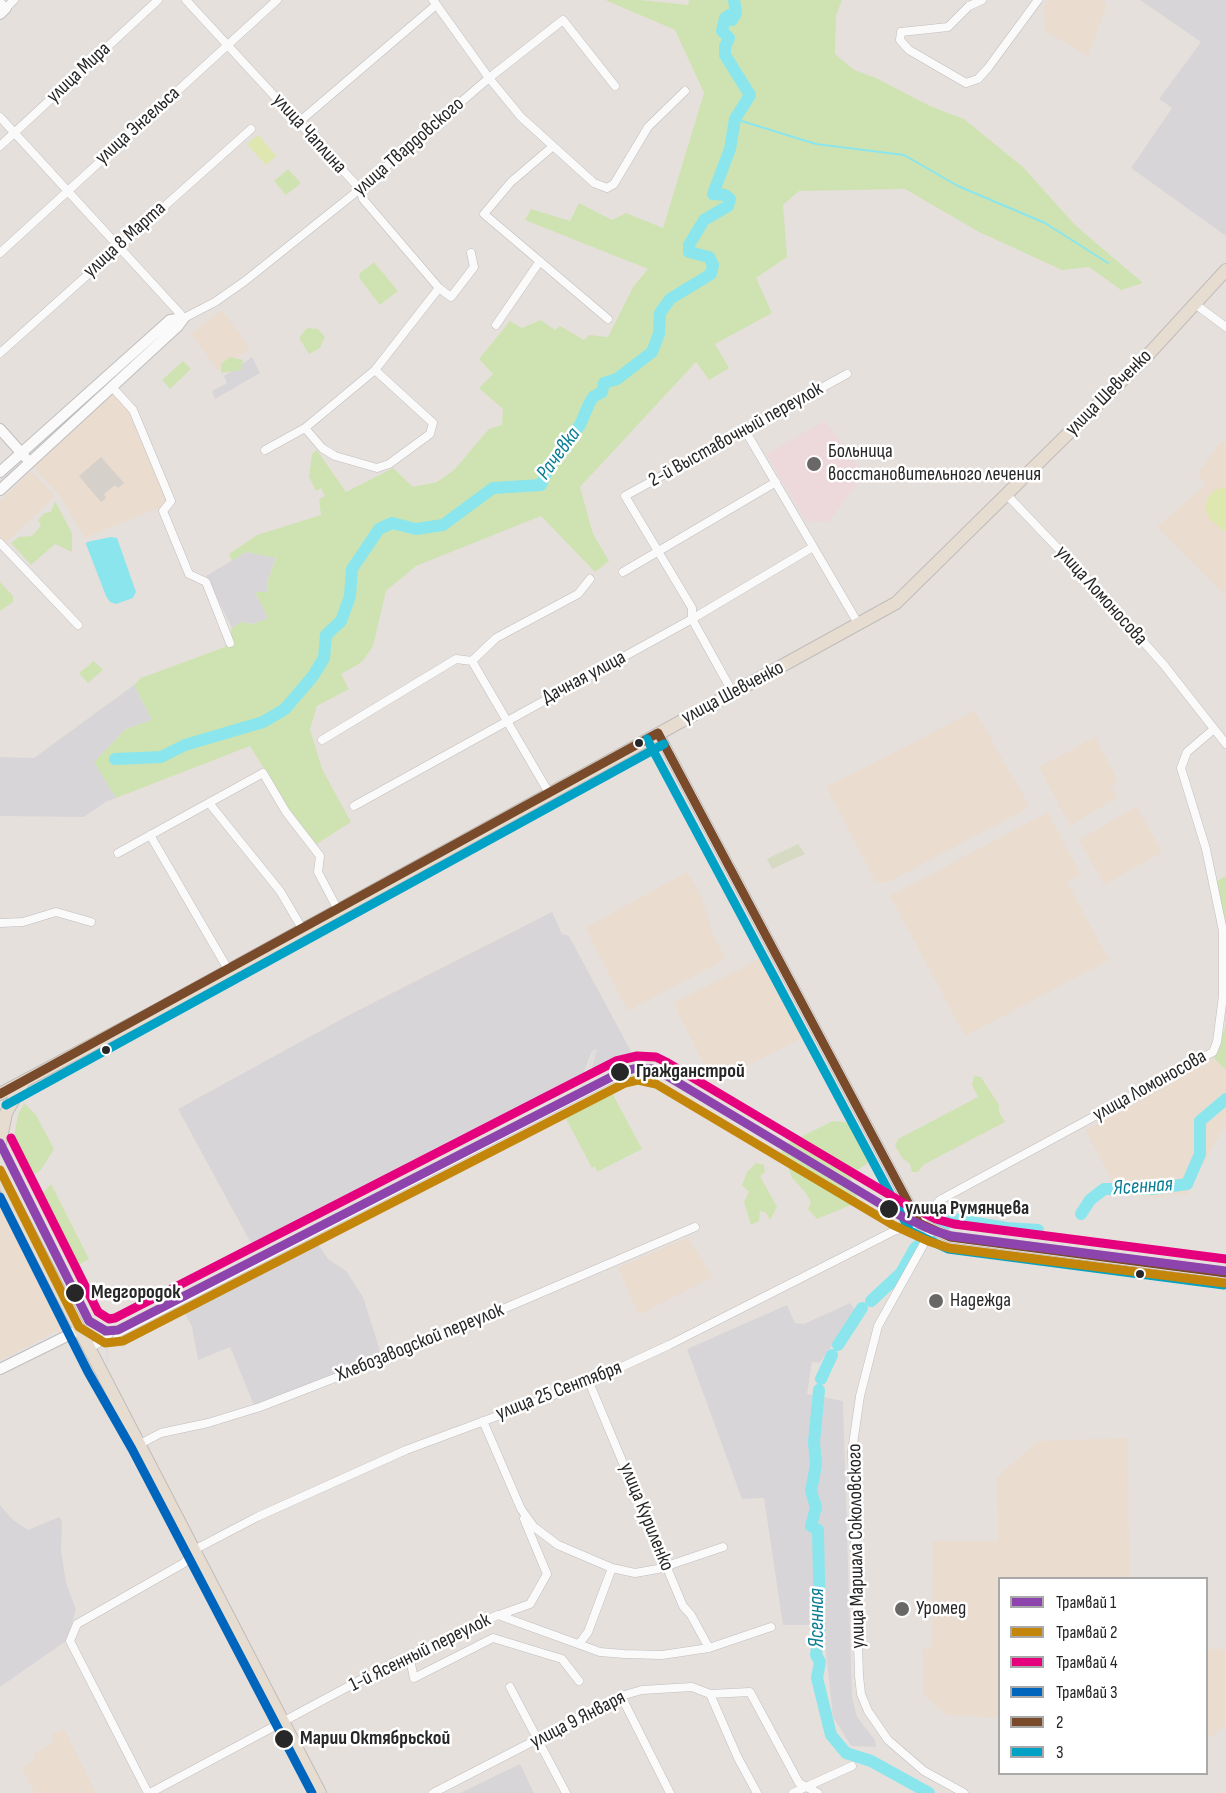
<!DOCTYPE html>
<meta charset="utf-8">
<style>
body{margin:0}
#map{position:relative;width:1226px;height:1793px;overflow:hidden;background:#e6e0dc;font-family:"Sofia Sans Condensed",sans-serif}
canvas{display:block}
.legend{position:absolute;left:998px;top:1577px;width:210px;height:198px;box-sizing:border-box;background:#fff;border:2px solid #a9a9a9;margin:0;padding:8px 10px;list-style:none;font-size:18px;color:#272727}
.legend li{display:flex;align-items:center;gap:12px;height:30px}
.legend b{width:30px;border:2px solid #a9a9a9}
</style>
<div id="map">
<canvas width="1226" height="1793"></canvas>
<ul class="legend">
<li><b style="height:8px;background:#8e44ad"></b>Трамвай 1</li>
<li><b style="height:8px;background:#c3860a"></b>Трамвай 2</li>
<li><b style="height:8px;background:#e5007d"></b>Трамвай 4</li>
<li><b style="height:8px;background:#0065bd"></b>Трамвай 3</li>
<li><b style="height:8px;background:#7a4b2a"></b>2</li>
<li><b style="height:8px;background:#02a2c6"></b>3</li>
</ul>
</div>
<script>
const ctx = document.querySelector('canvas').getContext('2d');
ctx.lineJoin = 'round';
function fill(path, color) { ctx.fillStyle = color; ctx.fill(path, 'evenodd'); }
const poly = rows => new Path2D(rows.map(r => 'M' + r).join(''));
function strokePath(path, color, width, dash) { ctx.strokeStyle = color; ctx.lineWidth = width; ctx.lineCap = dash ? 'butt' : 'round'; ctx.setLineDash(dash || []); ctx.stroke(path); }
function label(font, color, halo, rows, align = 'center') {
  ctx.font = font + ' "Sofia Sans Condensed",sans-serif'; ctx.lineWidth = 5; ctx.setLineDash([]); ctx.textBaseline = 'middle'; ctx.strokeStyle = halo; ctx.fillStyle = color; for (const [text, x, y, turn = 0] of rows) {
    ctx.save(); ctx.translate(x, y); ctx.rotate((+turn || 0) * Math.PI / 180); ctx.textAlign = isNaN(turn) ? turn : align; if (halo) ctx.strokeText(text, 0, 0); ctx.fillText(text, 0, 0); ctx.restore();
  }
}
const industrial = poly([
 [1140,0,1226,0,1226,236,1131,168,1172,108,1159,99,1201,42],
 [252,357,260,373,215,399,212,391,227,383,224,376],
 [246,552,276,557,267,583,268,592,255,593,269,618,254,624,242,622,232,628,206,576],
 [134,685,152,720,126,729,95,762,116,798,107,801,84,817,0,816,0,757,34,758],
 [552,912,562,934,569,936,633,1055,589,1078,597,1049,592,1051,580,1082,471,1139,467,1132,252,1245,178,1109,353,1013],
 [316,1241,328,1259,346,1271,363,1297,382,1357,254,1405,230,1347,198,1360,192,1327,183,1310],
 [850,1303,857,1313,819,1363,812,1362,807,1394,843,1401,852,1697,857,1717,875,1740,876,1747,851,1746,833,1717,823,1625,783,1625,764,1498,742,1499,687,1349,787,1305,795,1323,804,1324],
 [0,1505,13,1520,28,1530,59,1517,62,1521,61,1551,66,1582,76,1610,66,1641,0,1687],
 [520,1764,534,1793,460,1793]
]);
const education = poly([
 [1048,0,1101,0,1107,5,1088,56,1045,31,1044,7],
 [222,310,250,348,218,371,191,333],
 [111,393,130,411,168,500,161,507,85,538,59,495,31,465],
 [1221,441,1226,444,1226,596,1157,527,1206,484,1198,474],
 [31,471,55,496,6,543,0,537,0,501],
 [975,711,1030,807,886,883,876,882,826,787],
 [1095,737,1118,781,1111,785,1117,797,1070,826,1039,767],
 [1137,806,1162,852,1104,885,1079,840],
 [1048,812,1081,875,1067,882,1109,960,965,1036,890,896],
 [687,872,700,894,713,934,726,959,628,1011,585,928],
 [765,956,806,1036,713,1083,673,1003],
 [1214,1058,1226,1070,1226,1124,1186,1195,1164,1195,1164,1198,1116,1195,1114,1185,1085,1130],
 [0,1203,64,1327,0,1361],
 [688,1237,712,1277,639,1315,618,1268],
 [1128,1438,1129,1578,1000,1578,999,1718,947,1715,923,1695,923,1649,932,1649,933,1541,998,1541,997,1477,1038,1441],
 [1207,1649,1225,1649,1225,1727,1207,1739],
 [64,1729,96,1793,35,1793,22,1768,35,1760,33,1755,54,1742,51,1735]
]);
const medical = poly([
 [825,421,864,474,829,522,806,521,766,454]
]);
const green = poly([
 [605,0,641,0,688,5,689,0,842,0,836,16,835,54,854,70,876,78,930,106,964,119,1023,167,1075,225,1143,283,1121,290,1089,267,1062,270,979,232,905,189,799,191,783,205,787,257,756,278,772,313,715,344,729,368,709,380,696,362,580,487,593,534,609,561,595,572,541,516,416,566,386,591,373,646,362,662,341,674,349,689,317,706,310,729,322,769,351,822,312,847,250,746,116,798,94,762,126,729,152,720,134,685,141,678,225,647,232,628,242,622,254,624,268,618,255,592,268,592,267,583,276,558,246,552,232,561,229,554,257,535,321,515,319,499,325,496,321,488,316,491,309,477,312,454,317,450,346,492,393,468,413,487,437,482,454,470,489,429,502,425,503,409,479,388,493,374,479,359,510,321,522,328,541,320,555,330,560,326,584,340,589,335,608,337,633,287,648,269,525,220,531,209,570,221,579,203,612,220,626,213,663,228,704,93,675,30],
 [288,169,301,183,286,195,274,181],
 [374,262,398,291,380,305,359,278,360,273],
 [307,328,318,329,325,337,320,348,309,354,299,338],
 [230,357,243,360,241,370,221,373,221,364],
 [183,361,191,369,170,389,162,380],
 [55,501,72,533,72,552,55,544,31,565,11,543,19,537,32,536,41,526,38,520,44,513,51,512],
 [0,582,13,596,13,602,0,611],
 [94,661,103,670,88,683,79,673],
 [1226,876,1226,931,1217,881],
 [1226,991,1226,1070,1214,1058,1225,1028],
 [974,1076,981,1077,999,1105,999,1112,1005,1122,923,1165,918,1172,912,1172,910,1164,902,1158,895,1146,898,1139,978,1097,972,1085],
 [611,1091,642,1149,597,1172,595,1166,592,1168,564,1115],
 [24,1103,36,1115,54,1149,41,1170,30,1178,13,1142,18,1115],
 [833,1121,852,1123,859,1129,861,1139,868,1144,873,1154,868,1163,850,1175,857,1198,856,1203,817,1219,808,1209,811,1202,805,1192,792,1178,788,1167,778,1159,786,1144],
 [756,1163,764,1165,765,1172,760,1176,777,1207,770,1220,766,1213,760,1211,759,1221,751,1225,744,1202,749,1192,742,1185,747,1172],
 [51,1184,89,1259,77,1266,41,1195]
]);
const cemetery = poly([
 [798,844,805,854,772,869,767,859]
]);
const pitch = poly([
 [258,135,276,156,266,165,247,144],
 [1226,487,1226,533,1210,519,1206,511,1207,498,1215,490]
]);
const plaza = poly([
 [101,457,124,483,118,488,115,485,104,494,106,498,101,502,79,476]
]);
const water = poly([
 [111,537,117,538,136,592,133,598,116,604,110,602,106,596,86,544,87,542]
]);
const stream = poly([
 [735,119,816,144,904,155,958,186,1045,223,1108,263]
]);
const river = poly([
 [115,759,161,757,185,745,263,722,285,709,313,676,324,658,326,635,341,621,350,596,352,569,379,529,392,523,416,529,443,525,493,488,541,485,550,464,580,425,589,404,593,397,602,392,604,383,617,379,652,352,659,334,660,313,670,299,711,274,713,265,709,257,689,252,689,245,704,220,728,206,730,199,725,195,713,194,730,149,735,119,750,95,725,55,725,47,729,38,722,31,725,18,729,15,732,20,736,13,734,0],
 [1081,1214,1090,1200,1104,1189,1151,1189,1187,1184,1200,1154,1200,1121,1226,1099],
 [871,1301,901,1273,915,1248,952,1219,1007,1228,1038,1230],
 [838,1345,862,1308],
 [821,1379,832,1355],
 [819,1390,814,1442,816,1465,811,1491,816,1507,811,1526,818,1530,820,1627,816,1655,820,1662,817,1678,831,1735,846,1753,871,1761,929,1793]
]);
const street = poly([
 [186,0,360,189,363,199,439,288,451,297,474,267,471,253],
 [433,0,489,78,521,117,594,183,607,188,614,184,648,127,685,91],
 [982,0,969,6,948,27,901,32,900,40,909,50,966,83,978,79,988,68,1038,0],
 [0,2,6,8,14,0],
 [0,117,184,318,215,302,245,281,360,189,489,78,563,20,615,86],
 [299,122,436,5],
 [0,146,158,0],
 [552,147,511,182,484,214,608,319],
 [0,253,277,0],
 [1195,304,1226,327],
 [496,325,540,261],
 [0,353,251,129],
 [112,387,133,410,171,501,163,511,189,574,206,582,230,643],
 [305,428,322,448,335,456,377,468,389,464,430,434,433,423,375,370],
 [746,432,859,625],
 [265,450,305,428,375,370,439,288],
 [1006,494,1092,584,1164,665,1226,744],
 [0,543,78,625],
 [623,572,776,482],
 [472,661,549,793],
 [733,693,692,619,692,608,625,496,847,374],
 [322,740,456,659,472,661,496,638,578,594,590,579],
 [209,803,280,891,303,930],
 [354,806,692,619,813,547],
 [150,835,229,971],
 [118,853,263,773,286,812,320,856,318,872,338,910],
 [0,923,23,922,56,912,91,922],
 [931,1231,878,1326,860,1396,852,1451,859,1676,861,1694,868,1711,888,1740,924,1771,964,1793],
 [89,1348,626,1071,652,1069,670,1075],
 [589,1382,683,1606,691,1615,709,1648],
 [483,1421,521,1509,534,1527,558,1545,612,1568,635,1573,658,1569,723,1547],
 [140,1444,161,1433,208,1423,260,1407,407,1350,695,1227],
 [499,1615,530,1604,547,1574,524,1519],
 [579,1644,588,1632,612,1568],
 [409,1655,414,1678,493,1638,562,1659,579,1681],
 [510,1687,566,1793],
 [710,1694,738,1758,757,1793],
 [621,1696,670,1793],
 [148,1793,70,1641,77,1624,184,1563,194,1550,257,1517,406,1450,589,1382,669,1345,894,1231,919,1223,940,1200,1213,1052,1217,1042,1223,996,1223,931,1206,849,1181,768,1187,752,1214,729],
 [150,1793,394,1662,498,1615,600,1652,624,1654,662,1655,709,1648,771,1627],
 [433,1793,621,1696,642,1690,692,1687,710,1694,750,1692,799,1783,818,1793],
 [793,1793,852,1766]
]);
const secondary = poly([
 [0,14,6,8],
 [0,429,25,457],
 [0,472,170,320,184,318],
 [0,490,178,326,184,318],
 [658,733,919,1223,950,1237,1226,1273],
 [0,1369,79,1330]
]);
const primary = poly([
 [0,1094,148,1015,896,603,1147,356,1226,270],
 [0,1143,6,1113,23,1083],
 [0,1176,320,1793]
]);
const tram = poly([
 [575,1100,583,1087,595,1050],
 [453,1140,464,1146,477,1146],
 [262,1240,268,1247,283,1250],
 [248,1264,253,1258,254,1244],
 [107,1362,107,1346,116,1331]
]);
const bus1 = poly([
 [658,733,919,1223,950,1237,1226,1273],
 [0,1094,658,733]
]);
const bus2 = poly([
 [647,739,910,1231,948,1249,1224,1285],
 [6,1105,664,744]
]);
const tram1 = poly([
 [0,1143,89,1321,106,1331,118,1330,621,1072,637,1068,653,1069,662,1073,899,1215,932,1230,951,1236,1226,1271]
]);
const tram2 = poly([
 [0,1170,79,1327,105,1343,123,1341,625,1083,638,1080,656,1084,893,1225,928,1241,949,1248,1224,1283]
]);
const tram3 = poly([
 [11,1138,98,1312,109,1319,115,1318,616,1061,637,1056,656,1057,668,1063,905,1204,936,1219,954,1224,1226,1259]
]);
const tram4 = poly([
 [0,1197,88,1372,132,1449,312,1793]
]);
const markers = [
 [814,464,8,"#6a6866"],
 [639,743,5,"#272727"],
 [106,1050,5,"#272727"],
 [620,1072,10,"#272727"],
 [889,1209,10,"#272727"],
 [1140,1274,5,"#272727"],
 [75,1293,10,"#272727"],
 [936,1301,8,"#6a6866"],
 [902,1609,8,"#6a6866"],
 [284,1739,10,"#272727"]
];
const streetNames = [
 ["улица Мира",79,73,-43],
 ["улица Энгельса",138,126,-42],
 ["улица Чаплина",309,134,48],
 ["улица Твардовского",409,147,-41],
 ["улица 8 Марта",125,240,-42],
 ["улица Шевченко",1109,393,-45],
 ["2-й Выставочный переулок",736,435,-29],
 ["улица Ломоносова",1101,596,48],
 ["Дачная улица",584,678,-28],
 ["улица Шевченко",733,693,-28],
 ["улица Ломоносова",1150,1086,-29],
 ["Хлебозаводской переулок",420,1343,-22],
 ["улица 25 Сентября",559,1391,-21],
 ["улица Куриленко",646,1517,68],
 ["улица Маршала Соколовского",857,1546,-91],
 ["1-й Ясенный переулок",420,1653,-26],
 ["улица 9 Января",578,1720,-27]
];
const poiNames = [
 ["Больница",828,452],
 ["восстановительного лечения",828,475],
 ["Надежда",950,1301],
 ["Уромед",916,1609]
];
const stopNames = [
 ["Гражданстрой",636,1072],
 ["улица Румянцева",905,1209],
 ["Медгородок",91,1293],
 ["Марии Октябрьской",300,1739]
];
const waterNames = [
 ["Рачевка",559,454,-54],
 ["Ясенная",1143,1187,-4],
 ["Ясенная",818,1618,-90]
];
fill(industrial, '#d8d5d8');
fill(education, '#eadccf');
fill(medical, '#edd9db');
fill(green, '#cfe3b2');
fill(cemetery, '#d6dac2');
fill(pitch, '#dde7af');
fill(plaza, '#d6d0cb');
fill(water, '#8ae6ec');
strokePath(stream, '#8ae6ec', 2);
strokePath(river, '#8ae6ec', 12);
strokePath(street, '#bfbdbe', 9);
strokePath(secondary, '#bfbdbe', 12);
strokePath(primary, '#bfbcbb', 14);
strokePath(street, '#fbfafa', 8);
strokePath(secondary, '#fbfafa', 10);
strokePath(primary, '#e6ddd0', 12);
strokePath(tram, '#dcdcde', 1.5);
strokePath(bus1, '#7a4b2a', 9);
strokePath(bus2, '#02a2c6', 9);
strokePath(tram1, '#8e44ad', 9);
strokePath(tram2, '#c3860a', 9);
strokePath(tram3, '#e5007d', 9);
strokePath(tram4, '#0065bd', 9);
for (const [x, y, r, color] of markers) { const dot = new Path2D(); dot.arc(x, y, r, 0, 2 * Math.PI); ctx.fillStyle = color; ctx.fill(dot); strokePath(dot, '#fff', 2); }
label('20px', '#272727', '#fff', streetNames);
label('20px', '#272727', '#fff', poiNames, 'left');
label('bold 20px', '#272727', '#fff', stopNames, 'left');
label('italic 21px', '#087d94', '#fff', waterNames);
</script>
